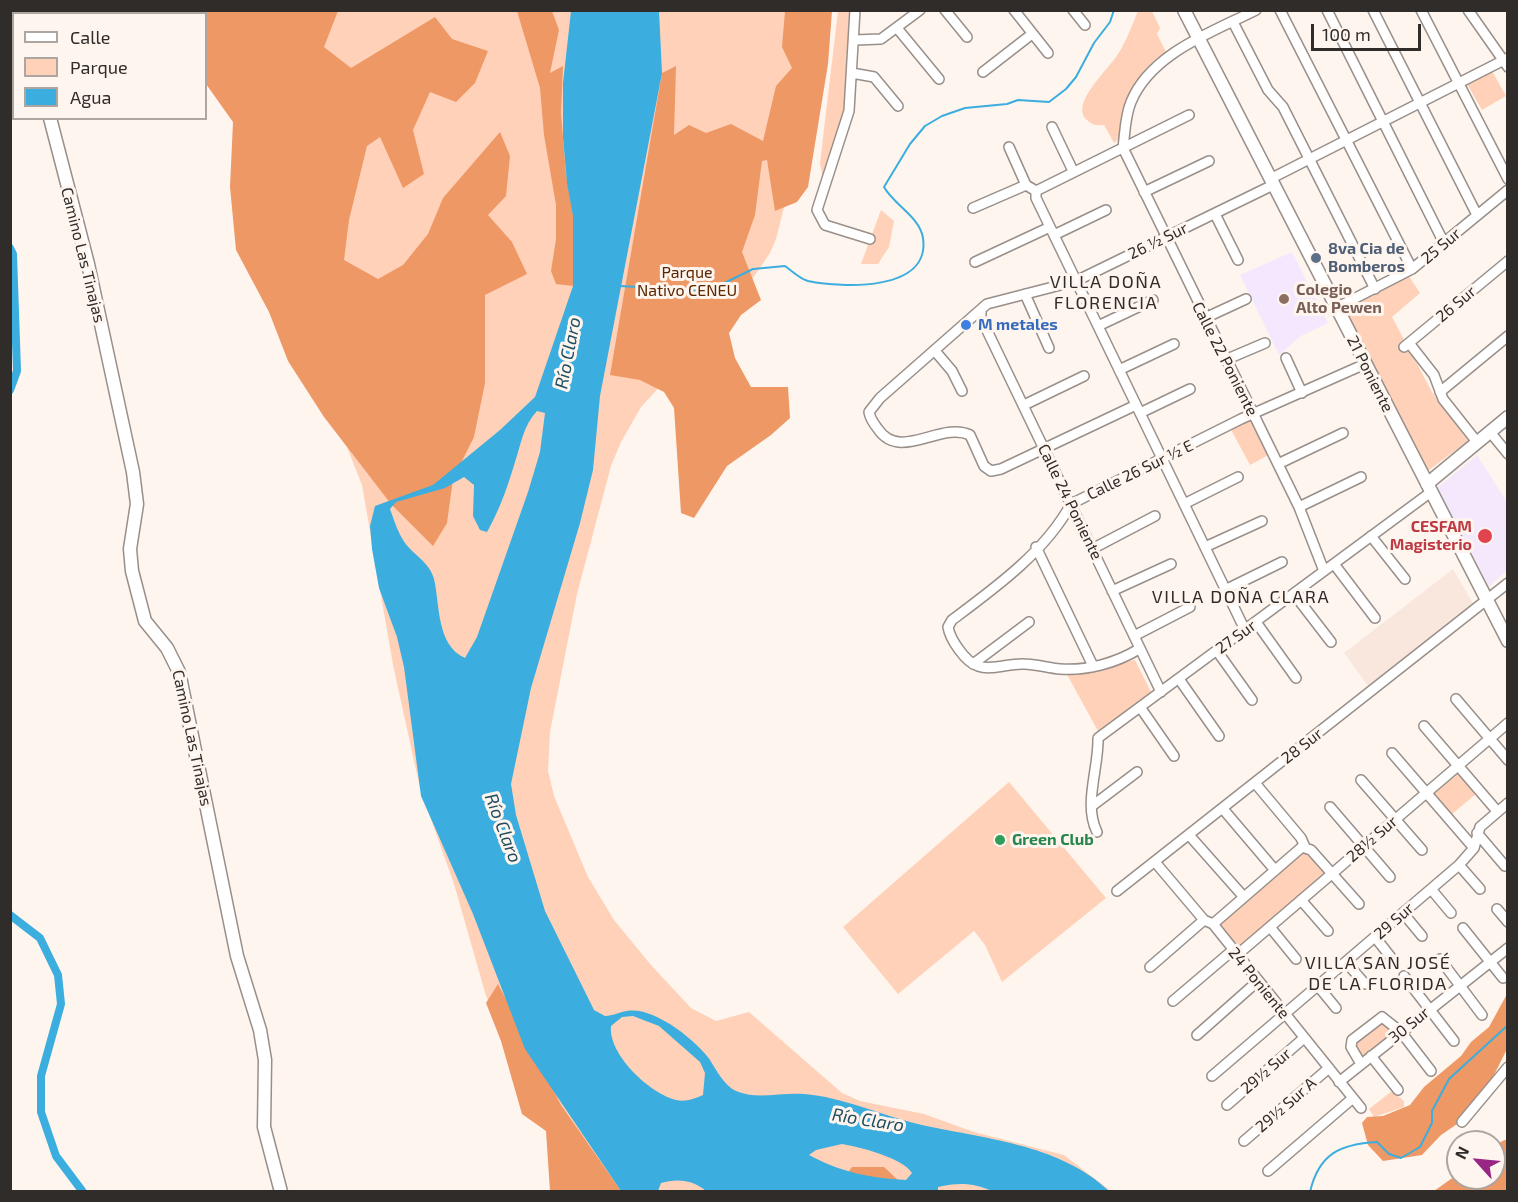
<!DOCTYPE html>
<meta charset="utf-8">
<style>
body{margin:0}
#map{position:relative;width:1518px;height:1202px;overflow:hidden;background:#fff5ef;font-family:"Exo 2",sans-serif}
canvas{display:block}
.frame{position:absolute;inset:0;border:12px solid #2f2c2a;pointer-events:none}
.legend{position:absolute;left:12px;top:12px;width:195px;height:108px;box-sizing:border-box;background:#fff5ef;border:2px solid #aca5a0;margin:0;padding:8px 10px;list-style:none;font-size:18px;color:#2f2c2a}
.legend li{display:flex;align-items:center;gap:12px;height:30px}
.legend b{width:30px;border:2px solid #aca5a0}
.north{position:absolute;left:1446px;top:1130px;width:60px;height:60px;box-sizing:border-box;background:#fff5ef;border:2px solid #aca5a0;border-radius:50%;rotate:297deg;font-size:16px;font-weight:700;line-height:24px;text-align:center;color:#2f2c2a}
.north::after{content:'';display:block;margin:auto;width:21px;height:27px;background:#972685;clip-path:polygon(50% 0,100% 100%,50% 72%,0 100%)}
.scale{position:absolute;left:1311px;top:24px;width:110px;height:27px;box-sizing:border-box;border:3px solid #2f2c2a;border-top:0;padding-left:8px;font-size:18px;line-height:21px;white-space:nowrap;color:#2f2c2a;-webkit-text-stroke:4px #fff5ef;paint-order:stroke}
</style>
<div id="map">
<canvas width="1518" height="1202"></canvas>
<div class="frame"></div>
<ul class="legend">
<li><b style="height:8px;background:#fff"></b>Calle</li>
<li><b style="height:16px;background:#ffd1b8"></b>Parque</li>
<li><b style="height:16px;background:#3badde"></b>Agua</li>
</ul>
<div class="north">N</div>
<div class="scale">100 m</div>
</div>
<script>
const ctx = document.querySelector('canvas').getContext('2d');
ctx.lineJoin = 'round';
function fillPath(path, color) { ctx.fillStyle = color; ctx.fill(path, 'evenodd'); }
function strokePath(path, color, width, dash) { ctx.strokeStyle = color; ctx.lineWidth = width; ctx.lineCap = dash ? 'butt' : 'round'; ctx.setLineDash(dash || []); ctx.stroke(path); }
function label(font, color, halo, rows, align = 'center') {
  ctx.font = font + ' "Exo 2",sans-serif'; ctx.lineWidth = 6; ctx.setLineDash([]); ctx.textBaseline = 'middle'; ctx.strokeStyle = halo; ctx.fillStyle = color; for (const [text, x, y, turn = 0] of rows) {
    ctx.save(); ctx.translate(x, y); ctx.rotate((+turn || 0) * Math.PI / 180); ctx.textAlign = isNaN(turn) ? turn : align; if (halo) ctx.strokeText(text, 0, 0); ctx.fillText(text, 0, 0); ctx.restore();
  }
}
const built = new Path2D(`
 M1453 569 1474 605 1368 686 1344 653Z`);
const education = new Path2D(`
 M1292 252 1328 323 1301 336 1279 355 1240 275Z`);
const medical = new Path2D(`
 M1477 455 1507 502V570L1489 587 1437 488Z`);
const green = new Path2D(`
 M200 11H822L800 145 776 239 770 253 734 306 641 407 621 442 611 466 577 594 550 732 548 771 554 796 588 877 614 920 651 965 691 1008 716 1021 749 1012 842 1093 860 1101 924 1114 974 1132 1064 1155 1111 1191H574L557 1146 486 996 454 884 420 788 393 665 362 485 337 422 206 14Z
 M838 11H853L848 102 823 179 820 163Z
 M1138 11H1152L1160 28 1157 34 1166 52C1134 71 1125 104 1119 139L1114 143 1104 125C1097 126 1092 125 1087 120 1069 104 1109 69 1118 54 1127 40 1132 25 1138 11Z
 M1492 71 1506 96 1482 110 1467 84Z
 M881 210 894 221 889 247 878 264H861Z
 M1408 275 1420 293 1392 317 1432 392 1468 441 1425 473 1342 310Z
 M1252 415 1272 453 1250 465 1229 426Z
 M1135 660 1151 692 1099 733 1064 669 1098 667Z
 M1458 771 1477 793 1451 815 1432 792Z
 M1009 782 1106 898 1002 982 985 945 974 931 898 994 843 927Z
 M1299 851H1308L1324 868V874L1241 947 1234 946 1218 927 1219 919Z
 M1378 1020 1398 1032 1363 1060 1353 1044Z
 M1392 1091 1404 1101V1107L1374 1117 1369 1109Z`);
const forest = new Path2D(`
 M157 11H338L324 47 351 68 435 17 452 39 488 51 475 83 456 102 430 92 413 130 424 174 403 188 380 137 367 146 349 220 344 260 378 279 403 265 428 234 443 198 500 132 510 156 506 196 488 215 512 242 527 274 485 295V383L474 437 453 479 447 523 433 546 391 504 324 417 288 361 269 312 236 250 230 187 233 122 206 84V14L157 13Z
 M517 11H552L559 30 550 73 563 66 561 113 566 174 575 226 573 286 556 284 551 271 556 239V205L544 135 540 88Z
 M785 11H832L828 64 808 187 797 202 775 211 767 160 762 161 755 215 742 252 761 300 741 315 729 333 735 358 751 387H788L790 418 771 435 727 466 694 518 681 513 674 408 664 392 640 380 610 375 662 73 676 66 674 135 689 125 706 133 731 124 763 141 776 86 792 68 782 47Z
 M498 984 561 1105 621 1191H550L546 1131 522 1114 501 1041 486 1003Z
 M1507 994V1049L1494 1075 1460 1122 1441 1135 1422 1155 1383 1161 1368 1145 1362 1123 1367 1117 1383 1116 1410 1105 1424 1087 1461 1056 1471 1042 1489 1027Z
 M1507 1139V1191H1434L1458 1174V1178H1494V1145Z
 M852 1167H884L899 1181 923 1192H834Z`);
const water = new Path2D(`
 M571 11H659L662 73 600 396 593 470 580 523 531 688 511 784 516 815 545 911 594 1010 605 1016C613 1016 619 1012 627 1011 653 1006 696 1040 710 1060 716 1070 725 1086 736 1091 756 1100 782 1092 804 1094 842 1097 881 1115 918 1124 983 1139 1058 1143 1109 1191L994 1192C975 1183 959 1182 938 1187V1192H707C695 1180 677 1178 661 1183L658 1191H621L525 1049 473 914 421 796 404 667 397 637 379 588 372 549 370 526 375 506 433 485 500 430 535 397 573 286V216L567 183 563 137V83ZM537 411 545 413 540 452 528 492 477 637 465 658C436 645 440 604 434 579 430 563 414 555 405 543 398 533 394 520 390 509L396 502 445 488 464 477 474 485 473 516 480 530 487 532C499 511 508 486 515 462 521 444 523 426 537 411ZM633 1016 659 1026 700 1062 705 1073 703 1095C694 1099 686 1102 676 1100 649 1093 608 1054 611 1026L622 1017ZM842 1144C860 1147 903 1158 912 1173L906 1180C870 1178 840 1172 809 1155L816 1150Z`);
const stream = new Path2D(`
 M620 286 708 291 753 269 785 266C792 271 800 279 808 281 842 288 931 292 923 238 920 217 894 205 884 187L910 144 925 126 942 116 965 108 1007 104 1018 100 1049 102 1066 89 1076 77 1094 43 1110 22 1114 10
 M1310 1192C1319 1153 1341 1144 1377 1142L1389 1154 1401 1158 1420 1147 1432 1123V1111L1449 1079 1508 1025`);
const canal = new Path2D(`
 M10 248 13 254 17 371 10 390
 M10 915 40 938 58 975 61 1004 41 1076V1112L56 1156 83 1192`);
const street = new Path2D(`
 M855 10 849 111 817 210 825 225 870 239
 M945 10 967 37
 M1014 10 1048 53
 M1073 10 1085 25
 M1280 10 1412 269
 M1327 10 1444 243
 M1373 10 1477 215
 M1421 10 1508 179
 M1468 10 1508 67
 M1233 22 1268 90 1283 107 1375 289
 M897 28 939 79
 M855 40 881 39 920 10
 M983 72 1032 34
 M852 73 874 77 898 106
 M1052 127 1073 171
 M1009 147 1026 185
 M1123 148 1299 507 1324 571
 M1123 148C1125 133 1125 116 1131 102 1151 53 1213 32 1256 10
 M1270 179 1508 58
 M1036 191V198L1245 630
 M1036 191 1189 115
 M1144 192 1209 161
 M973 208 1026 185 1036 191
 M1215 214 1238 260
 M1054 235 1106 210
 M975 262 1050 227
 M1025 294 1049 348
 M1336 308 1412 269 1508 190
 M981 312V318L1161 692
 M1205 318 1246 299
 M1098 326 1153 300
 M1409 343 1434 375 1443 399 1477 442
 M1404 347 1508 261
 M935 351 952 371 962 391
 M1286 358 1302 393
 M1225 360 1265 343
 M1119 370 1174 344
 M1440 392 1508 336
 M1024 405 1084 376
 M1136 405 1001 469 991 471 984 466 970 435C941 421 900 462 878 429 874 424 870 419 869 412L880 398 987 304 1076 281 1273 185
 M1140 413 1190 389
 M1490 432 1508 454
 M1278 464 1343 433
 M1184 504 1238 477
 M1299 507 1361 477
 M1371 536 1405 579
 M1036 547 1093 666
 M1205 547 1262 521
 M1092 549 1155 516
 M1334 564 1375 618
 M1225 590 1282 562
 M1112 591 1171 564
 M1294 594 1331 642
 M1256 622 1296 678
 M1134 636 1190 607
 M1139 649C1116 663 1087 671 1060 669 1048 668 1036 664 1024 664 1009 663 992 671 978 666 965 662 950 639 948 627L952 620C995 588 1045 552 1071 504L1241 419 1365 364
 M1217 651 1252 700
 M973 664 1029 622
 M1179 679 1219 736
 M1456 699 1508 760
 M1140 707 1174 756
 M1424 726 1497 811
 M1392 753 1474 848
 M1361 780 1422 850
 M1255 783 1301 838 1305 847
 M1092 806 1137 772
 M1330 807 1390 877
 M1223 809 1274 869
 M1097 832C1083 804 1099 768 1098 738L1431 492
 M1477 833 1505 866
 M1189 835 1243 896
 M1155 862 1204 920 1213 924 1361 1108
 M1459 865 1480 889
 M1431 889 1451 913
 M1117 891 1508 583
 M1301 900 1328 931
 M1497 909 1508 922
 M1403 913 1422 936
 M1213 924 1302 847 1311 850 1359 904
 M1270 927 1296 959
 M1463 928 1503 978
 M1375 937 1393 960
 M1237 955 1508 723
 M1440 959 1482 1015
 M1346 962 1365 984
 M1150 967 1204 920
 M1404 976 1454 1041
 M1318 986 1336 1008
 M1173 1001 1233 950
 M1197 1035 1258 981
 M1371 1056 1398 1090
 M1361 1064 1351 1047 1352 1040 1382 1017 1401 1032 1431 1071
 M1212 1076 1459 865 1474 848 1480 827 1508 803
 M1339 1082 1508 948
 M1227 1105 1304 1038
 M1462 1122 1508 1067
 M1244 1141 1329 1068
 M1268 1171 1353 1098`);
const secondary = new Path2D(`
 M25 10 26 14
 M1184 10 1508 641
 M50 118 88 264 133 472 137 504 130 549 132 571 145 621 167 648 179 672 237 956 260 1030 265 1060 264 1127 281 1192
 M1427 484 1508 417`);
const markers = [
 [1316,258,6,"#5c6f8a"],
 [1284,299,6,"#8d6e63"],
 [966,325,6,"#3f7fe0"],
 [1485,536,8,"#e0444e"],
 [1000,840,6,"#2e9e5b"]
];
const streetNames = [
 ["26 ½ Sur",1158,241,-26],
 ["25 Sur",1441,246,-40],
 ["Camino Las Tinajas",83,255,76],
 ["26 Sur",1456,304,-40],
 ["Calle 22 Poniente",1225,359,63],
 ["21 Poniente",1370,374,63],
 ["Calle 26 Sur ½ E",1140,470,-26],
 ["Calle 24 Poniente",1070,502,64],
 ["27 Sur",1236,637,-36],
 ["Camino Las Tinajas",192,738,78],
 ["28 Sur",1302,746,-38],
 ["28½ Sur",1372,839,-41],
 ["29 Sur",1394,921,-41],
 ["24 Poniente",1259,983,51],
 ["30 Sur",1409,1025,-39],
 ["29½ Sur",1266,1071,-41],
 ["29½ Sur A",1286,1105,-41]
];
const serviceNames = [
 ["8va Cia de",1328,249],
 ["Bomberos",1328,267]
];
const parkNames = [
 ["Parque",687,273],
 ["Nativo CENEU",687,291]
];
const educationNames = [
 ["Colegio",1296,290],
 ["Alto Pewen",1296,308]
];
const shopNames = [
 ["M metales",978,325]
];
const healthNames = [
 ["CESFAM",1472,527],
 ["Magisterio",1472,545]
];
const leisureNames = [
 ["Green Club",1012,840]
];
const neighbourhoodNames = [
 ["VILLA DOÑA",1106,282],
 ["FLORENCIA",1106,303],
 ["VILLA DOÑA CLARA",1241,597],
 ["VILLA SAN JOSÉ",1378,963],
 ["DE LA FLORIDA",1378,984]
];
const waterNames = [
 ["Río Claro",568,353,-79],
 ["Río Claro",503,828,69],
 ["Río Claro",868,1120,9]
];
fillPath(built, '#f9e7de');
fillPath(education, '#f3e8fd');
fillPath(medical, '#f4e8fc');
fillPath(green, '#ffd1b8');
fillPath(forest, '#ee9865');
fillPath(water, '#3badde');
strokePath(stream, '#3badde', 2);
strokePath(canal, '#3badde', 8);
strokePath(street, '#988f8a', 12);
strokePath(secondary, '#988f8a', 15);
strokePath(street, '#fff', 9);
strokePath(secondary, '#fff', 12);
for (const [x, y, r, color] of markers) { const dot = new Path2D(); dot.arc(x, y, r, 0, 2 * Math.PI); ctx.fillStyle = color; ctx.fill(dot); strokePath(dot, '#fff5ef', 2); }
label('16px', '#2f2c2a', '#fff5ef', streetNames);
label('bold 16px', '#4e5e75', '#fff5ef', serviceNames, 'left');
label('16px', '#5b2600', '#fff5ef', parkNames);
label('bold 16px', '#785e54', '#fff5ef', educationNames, 'left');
label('bold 16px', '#366cbe', '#fff5ef', shopNames, 'left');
label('bold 16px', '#be3a42', '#fff5ef', healthNames, 'right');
label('bold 16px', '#27864d', '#fff5ef', leisureNames, 'left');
ctx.letterSpacing = '1.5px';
label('18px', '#2f2c2a', '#fff5ef', neighbourhoodNames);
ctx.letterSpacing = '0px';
label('italic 18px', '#204e63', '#fff5ef', waterNames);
</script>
